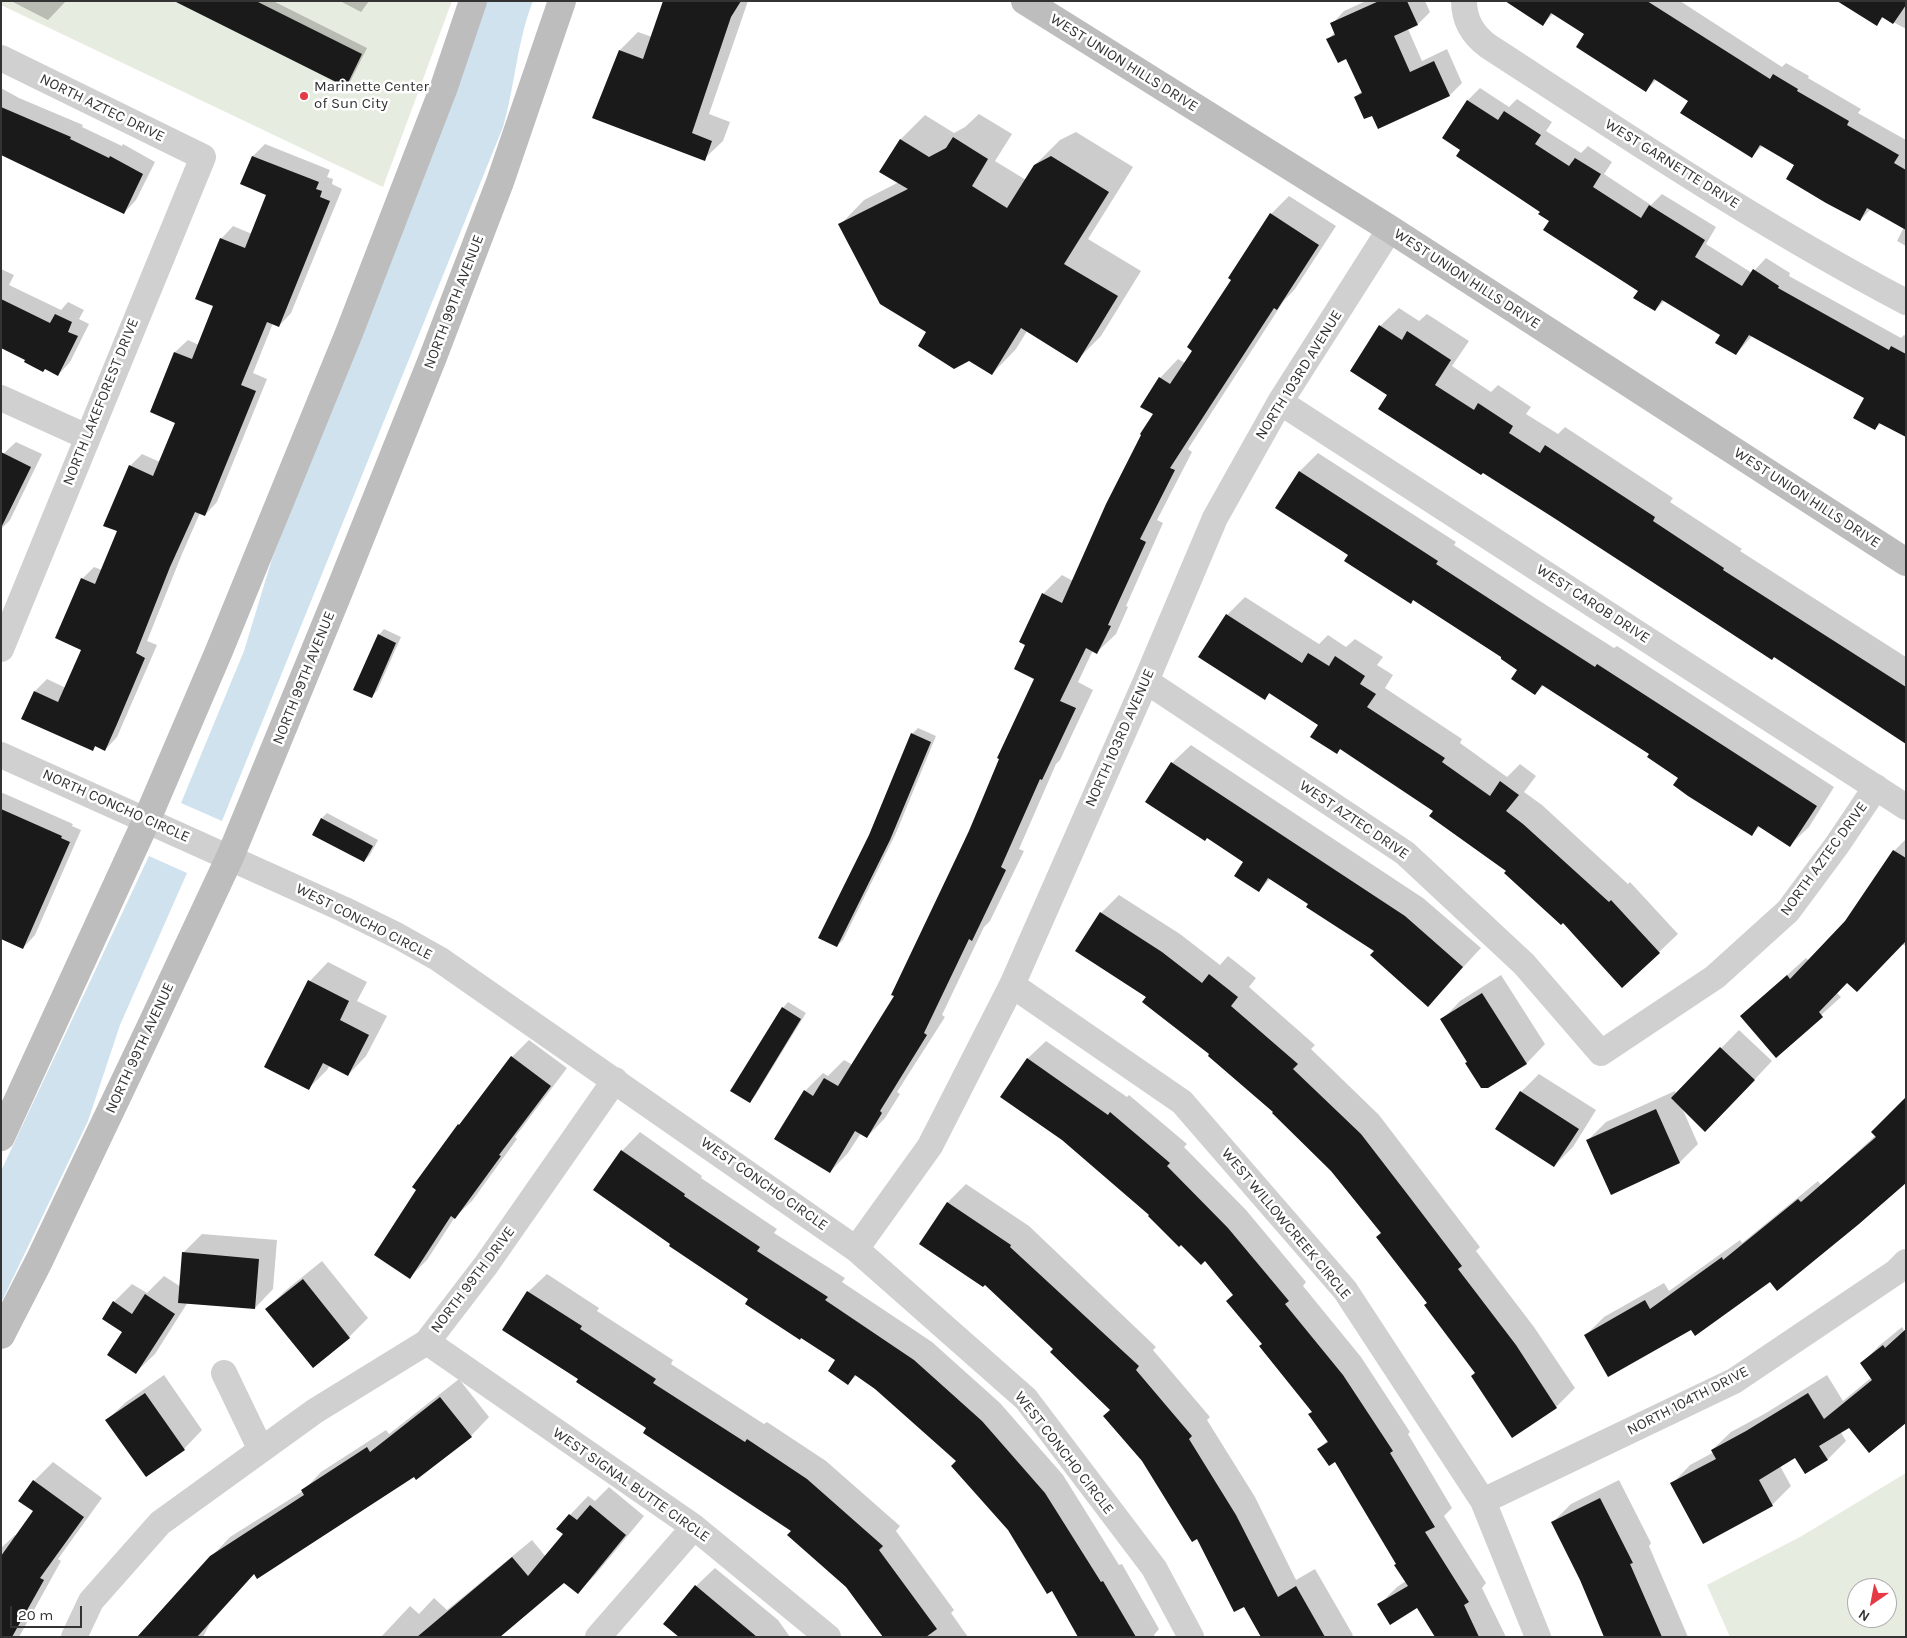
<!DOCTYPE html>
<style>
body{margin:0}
#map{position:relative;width:1907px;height:1638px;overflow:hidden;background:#fff;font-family:Karla,sans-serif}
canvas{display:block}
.frame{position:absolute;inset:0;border:2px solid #333;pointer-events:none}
.north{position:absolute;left:1847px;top:1578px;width:50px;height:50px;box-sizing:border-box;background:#fff;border:1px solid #adadad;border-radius:50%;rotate:213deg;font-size:14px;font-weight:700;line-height:20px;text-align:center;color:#333}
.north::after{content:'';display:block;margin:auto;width:18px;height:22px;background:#e63946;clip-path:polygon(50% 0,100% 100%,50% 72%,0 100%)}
.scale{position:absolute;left:10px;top:1606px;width:72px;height:22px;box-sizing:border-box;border:2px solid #333;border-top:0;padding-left:6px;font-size:15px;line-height:18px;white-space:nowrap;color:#333;-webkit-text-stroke:4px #fff;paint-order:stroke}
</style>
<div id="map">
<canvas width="1907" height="1638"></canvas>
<div class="frame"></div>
<div class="north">N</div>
<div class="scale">20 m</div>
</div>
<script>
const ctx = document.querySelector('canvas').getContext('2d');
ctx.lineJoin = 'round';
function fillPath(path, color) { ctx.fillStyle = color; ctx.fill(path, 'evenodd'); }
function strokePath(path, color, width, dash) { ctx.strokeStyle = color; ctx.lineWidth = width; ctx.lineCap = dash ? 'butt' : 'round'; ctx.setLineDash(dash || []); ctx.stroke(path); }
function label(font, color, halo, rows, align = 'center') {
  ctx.font = font + ' Karla,sans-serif'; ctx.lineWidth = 5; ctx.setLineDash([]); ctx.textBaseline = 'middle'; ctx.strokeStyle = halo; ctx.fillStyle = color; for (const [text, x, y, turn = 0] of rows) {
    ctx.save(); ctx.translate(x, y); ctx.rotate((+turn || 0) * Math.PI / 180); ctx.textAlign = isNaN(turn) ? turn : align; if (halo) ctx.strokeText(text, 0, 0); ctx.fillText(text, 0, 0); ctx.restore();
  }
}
const green = new Path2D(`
 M1 1H452L383 187 1 5Z
 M1906 1473V1637H1730L1707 1585 1800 1537ZM1857 1588H1887V1618H1857Z`);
const water = new Path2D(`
 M487 1H533C517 41 515 86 503 127L222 821 181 803 244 651 272 559Z
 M149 856 187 873 120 1025 88 1121 1 1303V1171Z`);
const shadow = new Path2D(`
 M11 1H66L48 20Z
 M187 1H273L367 48 351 80 346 86Z
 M340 1H369L361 12Z
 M664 1H748L709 114 730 122 723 141 704 159 620 50 638 32 652 37Z
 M1366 1H1425L1430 12 1418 24 1408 29 1422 61 1447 49 1462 83 1450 95 1379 127 1373 114 1355 97 1362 91 1347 58 1328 39 1335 32 1332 24 1344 11Z
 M1514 1H1680L1782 67 1786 63 1809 76 1808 78 1861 109 1858 113 1906 140V246L1897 241 1904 227 1871 209 1860 220 1796 165 1763 145 1752 156 1690 100 1657 79 1646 90 1586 34 1554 13 1543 24Z
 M1840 1H1906V29L1884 17 1876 24Z
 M1 88 19 98 83 125 82 127 122 146 123 144 155 162 136 200 124 213 1 154Z
 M1480 88 1509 107 1517 99 1552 122 1546 131 1581 153 1588 146 1612 162 1604 174 1651 205 1662 194 1716 227 1706 244 1752 273 1766 258 1790 273 1789 276 1901 338 1904 335 1906 336V436L1881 423 1875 429 1865 397 1752 336 1736 354 1721 334 1665 300 1655 310 1639 291 1462 149 1444 138 1468 100Z
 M979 114 1012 134 995 161 1026 180 1035 165 1060 140 1076 132 1133 167 1088 239 1141 271 1101 336 1076 361 1027 331 1016 349 992 374 928 332 840 225 864 200 899 182 881 171 901 139 925 115 954 133 965 127Z
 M265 144 330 170 327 177 333 179 332 184 342 189 291 313 279 326 273 323 253 373 267 379 217 502 205 515 200 513 182 554 147 641 157 645 117 737 105 750 96 746 93 749 35 691 47 679 66 688 83 649 82 579 94 567 102 570 119 531 130 466 142 454 160 462 176 422 151 412 175 352 188 340 199 345 215 306 221 239 233 226 252 234 267 194 242 184 253 156Z
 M1289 196 1336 226 1295 289 1283 302 1188 449 1192 452 1157 520 1163 523 1126 606 1128 607 1116 634 1097 652 1093 650 1078 682 1093 690 1060 760 1056 764 1019 849 1024 851 990 921 984 927 942 1015 945 1017 897 1092 900 1094 885 1118 867 1137 861 1133 848 1153 830 1172 805 1091 823 1073 828 1076 844 1060 853 1065 896 996 1036 678 1027 644 1043 594 1062 575 1073 581 1154 414 1160 378 1178 359 1185 363 1271 214Z
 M1 269 14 275 9 285 61 310 68 302 84 310 79 319 89 324 70 362 58 375 1 347Z
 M1399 308 1419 321 1427 314 1469 341 1452 366 1491 392 1498 385 1531 407 1526 414 1558 434 1565 427 1673 498 1670 502 1742 549 1740 551 1906 657V742L1774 656 1483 471 1388 395 1380 326Z
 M16 442 42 454 10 520 1 529V456Z
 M1318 453 1456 542 1454 545 1543 603 1614 648 1617 646 1834 787 1809 827 1790 845 1760 826 1752 834 1651 754 1544 685 1535 694 1519 669 1503 657 1276 507 1300 471Z
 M1245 597 1319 644 1328 635 1346 647 1355 639 1383 657 1377 665 1393 675 1385 688 1462 739 1460 743 1507 777 1520 764 1536 776 1524 792 1542 805 1628 884 1630 882 1678 934 1659 952 1563 922 1508 871 1435 811 1341 748 1336 753 1320 724 1271 692 1265 698 1227 615Z
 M384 629 401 637 377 691 372 696 379 635Z
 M918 728 936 736 896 833 843 940 837 946 870 835 912 734Z
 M1191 745 1423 898 1481 948 1428 1005 1376 951 1310 903 1271 878 1259 891 1245 861 1172 763Z
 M3 793 73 824 72 826 81 830 35 935 23 948 1 841V794Z
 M327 813 378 840 370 855 364 861 322 818Z
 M1906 839V946L1902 944 1848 981 1837 993 1841 997 1776 1056 1742 1016 1806 958 1809 961 1846 922 1894 851Z
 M1119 895 1180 934 1220 965 1228 956 1256 978 1249 987 1315 1045 1311 1049 1379 1115 1480 1247 1476 1251 1534 1327 1575 1388 1556 1407 1512 1436 1477 1372 1382 1233 1332 1170 1275 1112 1148 997 1101 913Z
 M328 962 367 982 357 1001 387 1016 366 1056 348 1075 330 1065 327 1070 308 1089 265 1067 310 981Z
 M1501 975 1545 1044 1527 1063 1488 1087 1468 1062 1442 1020 1460 1001Z
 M788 1002 806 1013 755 1096 749 1102 783 1008Z
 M1739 1030 1772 1061 1724 1112 1682 1108 1698 1144 1680 1162 1611 1193 1588 1140 1606 1122 1675 1091 1676 1094Z
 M529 1040 567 1068 515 1137 517 1139 472 1201 455 1217 427 1260 410 1277 418 1190 459 1125 469 1114 512 1057Z
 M1046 1041 1127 1097 1129 1095 1187 1144 1184 1147 1246 1210 1306 1282 1303 1286 1361 1357 1410 1432 1408 1434 1452 1508 1444 1516 1486 1583 1482 1588 1506 1637H1437L1417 1606 1379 1605 1397 1587 1406 1581 1397 1563 1335 1460 1319 1449 1328 1440 1314 1411 1264 1344 1234 1294 1027 1059Z
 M1539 1074 1596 1110 1573 1147 1554 1166 1521 1092Z
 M1906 1099 1771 1281 1691 1328 1586 1335 1604 1317 1664 1283 1669 1291 1740 1240 1742 1243 1818 1181 1821 1185 1876 1135Z
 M640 1132 702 1176 701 1178 777 1229 774 1233 845 1278 842 1282 932 1342 1000 1403 1063 1475 1119 1565 1122 1564 1159 1629 1154 1635 1155 1637H1079L1052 1589 958 1461 876 1388 857 1375 848 1383 836 1360 595 1190 622 1151Z
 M966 1184 1029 1226 1156 1347 1153 1350 1210 1417 1207 1420 1255 1497 1296 1580 1315 1569 1353 1635 1351 1637H1262L1244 1606 1111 1410 1055 1349 985 1283 920 1243 948 1202Z
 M202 1234 277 1240 273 1289 255 1308 188 1302 155 1354 136 1372 114 1302 132 1284 147 1293 164 1276 181 1287 183 1253Z
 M322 1261 368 1318 349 1337 313 1366 267 1309 285 1291Z
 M547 1274 599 1308 597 1311 673 1360 671 1364 764 1424 767 1422 826 1461 900 1526 896 1531 954 1610 951 1613 968 1637H885L847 1586 793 1531 580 1379 528 1292Z
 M1902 1327 1904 1330 1849 1426 1840 1431 1846 1441 1828 1459 1805 1473 1795 1457 1780 1466 1791 1486 1772 1505 1672 1484 1690 1465 1714 1452 1712 1450 1731 1432 1766 1413 1827 1375 1843 1401 1872 1377 1861 1364 1880 1345Z
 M164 1375 202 1430 184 1449 107 1420 126 1402Z
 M459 1379 489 1417 471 1436 414 1475 255 1573 210 1623 203 1637H144L211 1557 230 1537 303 1491 321 1472 386 1430 389 1434Z
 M53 1462 102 1498 58 1559 61 1561 19 1637H1V1548L15 1535 17 1536 35 1511 20 1500 34 1481Z
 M1619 1480 1651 1543 1649 1546 1688 1637H1606L1581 1579 1552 1523 1571 1504Z
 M609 1487 644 1516 596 1574 578 1593 564 1582 458 1637H381L410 1606 419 1614 434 1598 447 1610 532 1540 546 1557 565 1534 570 1515 588 1496 595 1501Z
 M715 1568 778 1620 790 1637H681L696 1586Z`);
const building = new Path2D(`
 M174 1H256L362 54 346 87Z
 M663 1H741L731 17 692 133 712 141 705 161 592 118 619 50 643 59Z
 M1379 1H1407L1418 25 1394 36 1410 72 1434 61 1450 96 1378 129 1372 116 1364 119 1354 97 1362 93 1346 59 1338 63 1326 39 1335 35 1330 23Z
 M1505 1H1647L1770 79 1773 74 1798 89 1797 91 1849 121 1847 125 1899 155 1894 163 1906 170V230L1867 208 1860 221 1826 203 1786 179 1794 165 1760 145 1752 158 1680 113 1688 101 1654 79 1646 92 1576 47 1584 34 1551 13 1543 26Z
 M1837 1H1906V5L1893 24 1882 17 1877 26Z
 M1467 100 1498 120 1504 111 1541 135 1535 144 1569 166 1575 158 1601 174 1593 187 1641 218 1649 205 1705 240 1695 257 1742 286 1753 269 1779 286 1778 288 1889 350 1891 346 1906 354V437L1879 423 1875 430 1853 418 1864 398 1749 335 1736 355 1715 343 1720 335 1662 300 1655 311 1633 298 1638 291 1543 230 1549 221 1538 214 1540 212 1456 156 1460 150 1442 138Z
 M1 107 71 137 70 139 109 158 110 156 143 174 124 214 1 155Z
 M953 137 988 159 972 186 1007 208 1034 165 1051 156 1109 192 1064 264 1118 296 1077 363 1021 328 992 375 969 361 954 369 918 346 926 332 880 304 838 224 908 189 879 172 900 139 929 157 946 148Z
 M252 156 319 182 316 189 322 191 320 197 330 201 279 327 267 322 241 385 256 391 205 516 195 512 170 567 136 653 145 658 117 724 105 751 95 746 93 751 21 719 34 691 58 702 81 650 55 638 81 578 95 584 117 531 103 526 129 465 153 476 175 423 150 412 174 352 192 359 213 306 195 299 220 238 245 248 266 195 240 184Z
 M1270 213 1319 245 1277 310 1274 308 1170 468 1175 470 1140 539 1146 542 1108 625 1111 626 1097 654 1086 648 1060 701 1076 708 1042 780 1040 779 1001 867 1006 870 972 941 969 939 924 1033 927 1035 880 1111 882 1113 867 1138 855 1131 830 1173 774 1139 804 1090 813 1096 824 1078 838 1086 894 996 891 995 969 831 999 759 997 758 1034 679 1014 669 1025 645 1019 642 1042 593 1062 603 1106 504 1141 435 1140 434 1153 414 1140 407 1159 377 1170 384 1192 351 1187 347 1231 280 1228 278Z
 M1 299 50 323 55 314 72 322 68 332 78 336 58 376 45 369 43 372 24 362 25 360 1 348Z
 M1379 325 1402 340 1407 331 1451 360 1435 385 1474 410 1478 403 1513 426 1509 433 1540 453 1545 445 1655 517 1653 521 1724 568 1723 570 1906 687V744L1774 657 1772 660 1554 518 1483 473 1481 475 1378 409 1387 395 1350 371Z
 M1 452 31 467 1 528Z
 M1299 471 1438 561 1436 564 1525 622 1595 667 1597 664 1817 806 1790 847 1758 826 1752 836 1688 796 1673 785 1678 778 1647 757 1649 754 1542 685 1535 695 1511 679 1517 670 1501 659V657L1413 600 1411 604 1344 561 1348 555 1275 508Z
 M1226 614 1302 663 1308 653 1329 666 1335 656 1365 676 1360 684 1376 694 1367 707 1445 758 1442 762 1490 796 1500 781 1519 795 1506 811 1523 824 1609 902 1611 900 1660 953 1622 988 1563 923 1561 925 1504 873 1506 871 1429 816 1433 811 1340 749 1337 754 1310 737 1318 725 1269 693 1265 700 1198 657Z
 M378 634 396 643 372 698 353 690Z
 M911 733 931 742 890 840 837 947 818 938 869 835Z
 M1171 762 1405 916 1463 967 1428 1007 1370 955 1374 951 1306 907 1308 904 1268 878 1259 892 1234 876 1243 862 1207 838 1205 841 1145 802Z
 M1 809 62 836 61 838 70 842 23 949 1 939Z
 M321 818 373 846 364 862 312 835Z
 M1893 850 1906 858V941L1857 992 1847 983 1819 1012 1823 1017 1776 1058 1740 1016 1787 975 1790 979 1845 921Z
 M1100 912 1162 952 1202 983 1209 974 1238 997 1231 1006 1298 1064 1293 1069 1361 1134 1408 1195 1462 1266 1458 1269 1516 1345 1557 1408 1512 1438 1471 1376 1475 1373 1424 1305 1427 1303 1376 1237 1381 1233 1331 1171 1272 1113 1273 1112 1208 1056 1209 1054 1142 1002 1146 997 1075 951Z
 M308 980 349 1001 340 1020 369 1035 348 1076 323 1063 309 1090 264 1067Z
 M1482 993 1527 1064 1488 1088H1481L1465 1063 1467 1062 1440 1019Z
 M782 1007 801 1019 750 1103 730 1091Z
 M1720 1047 1755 1080 1705 1132 1671 1098Z
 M511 1056 551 1086 499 1155 501 1156 455 1219 451 1216 410 1279 374 1255 416 1190 412 1187 458 1124 459 1125Z
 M1027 1058 1108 1115 1110 1112 1170 1163 1167 1166 1228 1228 1289 1301 1285 1304 1343 1375 1393 1451 1390 1453 1435 1527 1425 1532 1469 1602 1464 1605 1479 1637H1435L1417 1608 1390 1625 1377 1604 1408 1586 1394 1565 1396 1564 1335 1462 1329 1466 1317 1449 1328 1442 1308 1414 1312 1412 1259 1346 1262 1344 1226 1301 1233 1295 1205 1261 1201 1265 1181 1245 1179 1247 1148 1216 1149 1215 1062 1140 1000 1097Z
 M1520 1091 1579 1129 1554 1167 1495 1129Z
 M1906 1097V1183L1859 1224 1777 1291 1770 1282 1695 1336 1691 1330 1608 1377 1584 1335 1645 1300 1650 1309 1722 1257 1723 1260 1798 1199 1801 1202 1876 1137 1871 1132Z
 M1656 1109 1680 1163 1611 1195 1586 1140Z
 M621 1150 685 1194 684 1196 760 1247 757 1251 828 1297 825 1300 914 1360 982 1421 1045 1493 1101 1582 1103 1581 1136 1637H1078L1052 1591 1047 1594 1008 1530 951 1466 956 1461 875 1389 855 1375 848 1385 828 1371 835 1360 801 1338 800 1340 745 1304 748 1299 669 1246 670 1244 593 1190Z
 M947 1202 1011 1245 1010 1247 1139 1366 1136 1370 1192 1436 1189 1439 1236 1515 1278 1597 1296 1586 1325 1637H1261L1244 1607 1234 1612 1197 1539 1192 1542 1142 1461 1103 1416 1110 1410 1050 1352 1053 1349 985 1285 983 1287 919 1244Z
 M182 1252 259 1259 255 1309 178 1303Z
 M303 1279 350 1338 313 1368 265 1309Z
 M527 1291 582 1326 580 1329 656 1379 653 1383 745 1442 747 1439 807 1479 883 1546 879 1550 937 1629 926 1637H883L846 1587 787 1535 791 1531 643 1433 646 1428 576 1382 578 1379 502 1330Z
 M145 1294 175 1314 136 1374 107 1355 122 1332 102 1319 113 1301 132 1314Z
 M1906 1329V1423L1869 1453 1849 1428 1819 1446 1828 1460 1805 1474 1795 1458 1759 1480 1773 1506 1703 1544 1670 1483 1716 1459 1711 1450 1746 1431 1808 1393 1824 1419 1872 1380 1860 1363 1883 1345 1885 1348Z
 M145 1393 185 1450 146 1477 105 1420Z
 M440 1397 472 1437 416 1480 414 1477 257 1579 254 1574 197 1637H137L210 1556 304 1495 301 1490 367 1447 370 1452Z
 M33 1480 84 1517 40 1578 44 1580 12 1637H1V1556L33 1511 18 1501Z
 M1600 1498 1633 1563 1630 1564 1662 1637H1604L1580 1580 1551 1522Z
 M590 1505 626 1535 578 1594 564 1583 500 1637H417L512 1557 528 1576 563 1534 556 1529 569 1514 577 1520Z
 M695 1585 757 1637H679L663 1624Z`);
const street = new Path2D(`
 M1464 1C1464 20 1473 35 1488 46 1625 135 1761 226 1906 302
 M1 58 203 157 1 649
 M1 398 87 437
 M1280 402 1906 807
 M1146 681 1405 853 1524 964 1601 1053 1715 977 1788 911 1837 845 1876 787
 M1 755 343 909 398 936 439 959 482 989 856 1249 1026 1399 1154 1568 1191 1637
 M1012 985 1182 1102 1345 1290 1483 1501 1538 1637
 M856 1249 930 1146 1012 985 1146 681 1215 518 1280 402 1390 229
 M427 1342 694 1527 828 1637
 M224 1373 261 1450
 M1483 1501 1734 1381 1896 1272 1906 1262
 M74 1637 91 1601 160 1523 315 1411 427 1342 486 1265 615 1080
 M598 1637 694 1527`);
const secondary = new Path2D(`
 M1025 1 1390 229 1906 562
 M1 1137 147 819 219 651 349 333 444 87 473 1
 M1 1335 39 1261 148 1032 230 857 338 594 433 357 500 182 562 1`);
const markers = [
 [304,96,5,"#e63946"]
];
const streetNames = [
 ["WEST UNION HILLS DRIVE",1124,63,32],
 ["NORTH AZTEC DRIVE",102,108,26],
 ["WEST GARNETTE DRIVE",1672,164,32],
 ["WEST UNION HILLS DRIVE",1467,279,33],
 ["NORTH 99TH AVENUE",454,302,-69],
 ["NORTH 103RD AVENUE",1299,375,-58],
 ["NORTH LAKEFOREST DRIVE",101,402,-68],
 ["WEST UNION HILLS DRIVE",1807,498,33],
 ["WEST CAROB DRIVE",1593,604,33],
 ["NORTH 99TH AVENUE",304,678,-68],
 ["NORTH 103RD AVENUE",1120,738,-66],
 ["NORTH CONCHO CIRCLE",116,806,24],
 ["WEST AZTEC DRIVE",1354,820,34],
 ["NORTH AZTEC DRIVE",1824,859,-54],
 ["WEST CONCHO CIRCLE",364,922,27],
 ["NORTH 99TH AVENUE",140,1048,-65],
 ["WEST CONCHO CIRCLE",764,1184,35],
 ["WEST WILLOWCREEK CIRCLE",1286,1224,50],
 ["NORTH 99TH DRIVE",473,1280,-53],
 ["NORTH 104TH DRIVE",1688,1401,-27],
 ["WEST CONCHO CIRCLE",1064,1453,52],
 ["WEST SIGNAL BUTTE CIRCLE",631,1485,35]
];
const poiNames = [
 ["Marinette Center",314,87],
 ["of Sun City",314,104]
];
fillPath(green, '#e6ecdf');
fillPath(water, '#cfe2ee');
fillPath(shadow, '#0003');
fillPath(building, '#1a1a1a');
strokePath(street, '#d0d0d0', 26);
strokePath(secondary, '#bdbdbd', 28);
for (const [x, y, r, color] of markers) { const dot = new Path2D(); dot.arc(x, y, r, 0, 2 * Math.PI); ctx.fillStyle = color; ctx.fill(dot); strokePath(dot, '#fff', 2); }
label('15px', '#333', '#fff', streetNames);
label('15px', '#333', '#fff', poiNames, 'left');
</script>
